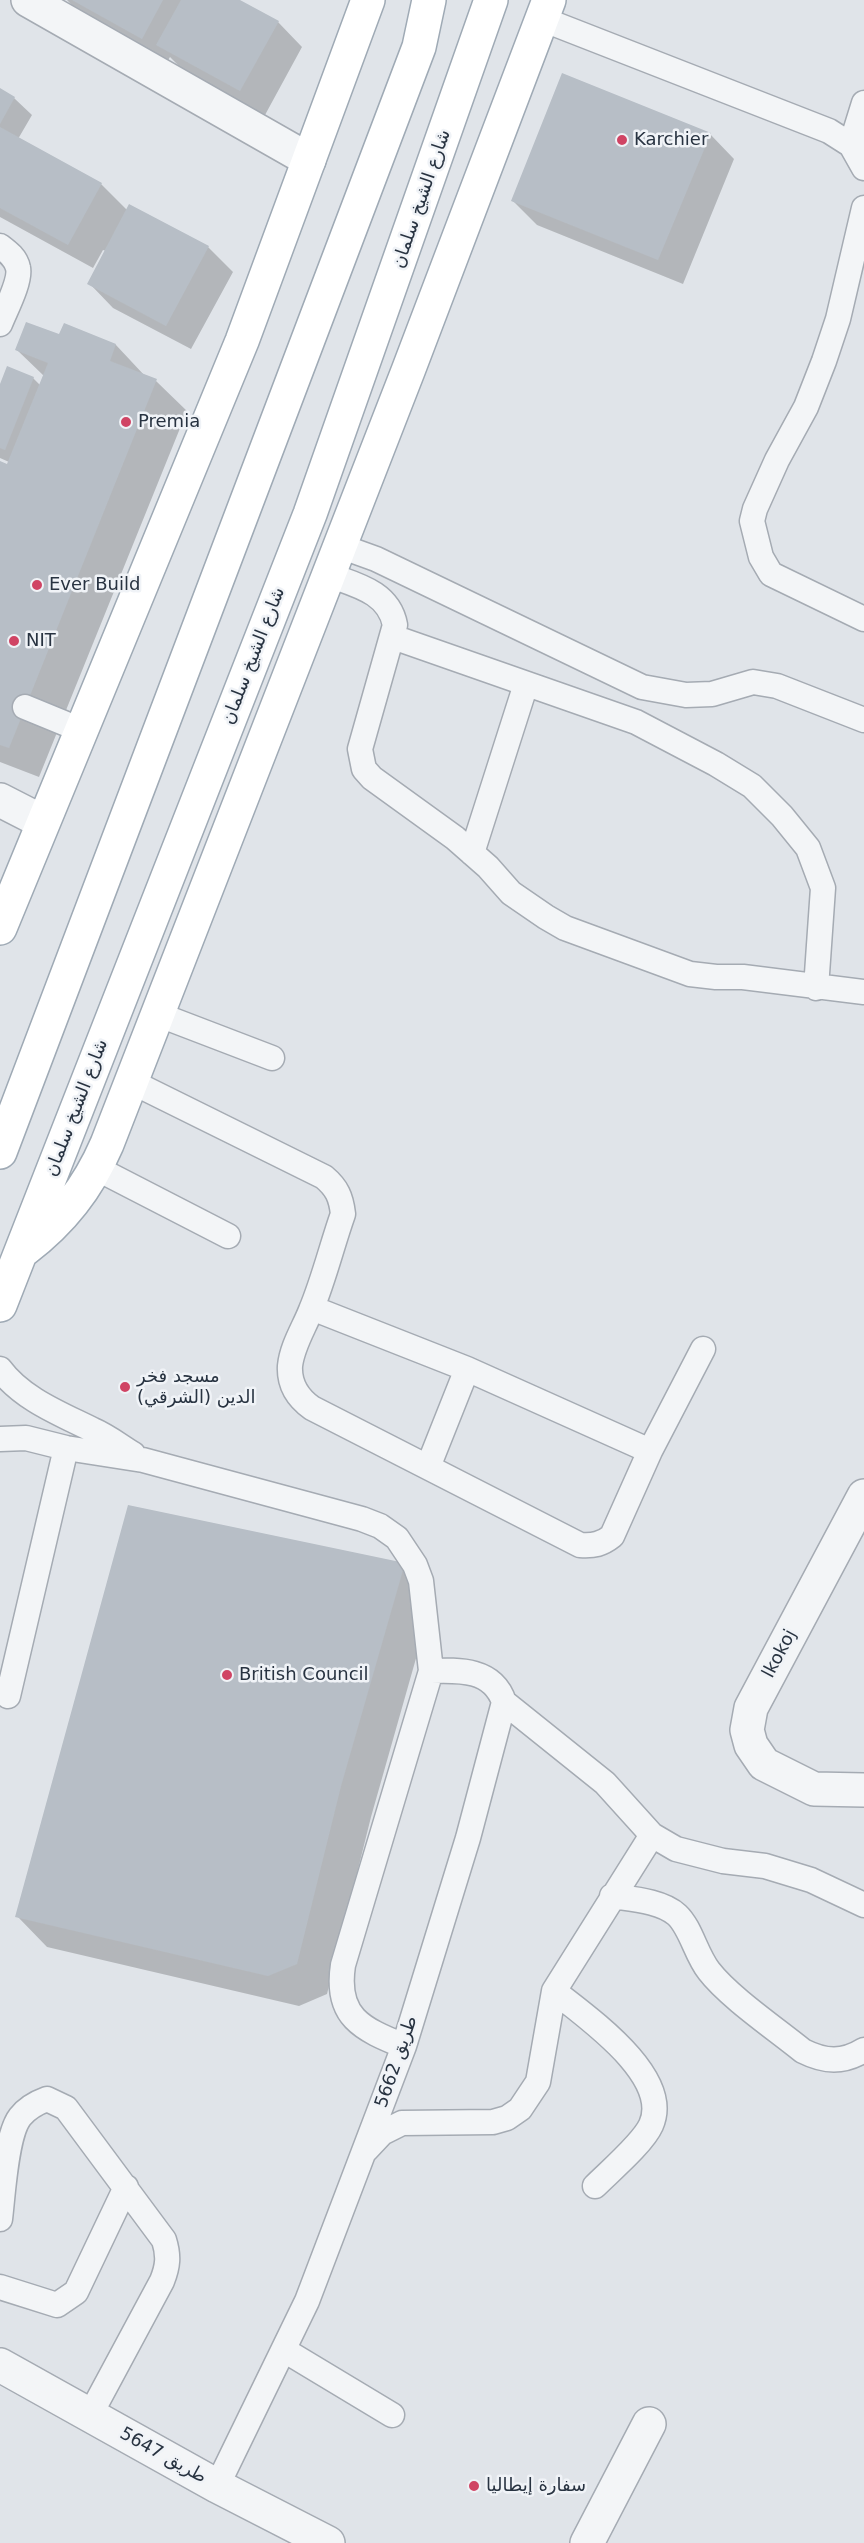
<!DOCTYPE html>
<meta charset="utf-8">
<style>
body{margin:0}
canvas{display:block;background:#e0e4e9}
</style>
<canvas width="864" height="2543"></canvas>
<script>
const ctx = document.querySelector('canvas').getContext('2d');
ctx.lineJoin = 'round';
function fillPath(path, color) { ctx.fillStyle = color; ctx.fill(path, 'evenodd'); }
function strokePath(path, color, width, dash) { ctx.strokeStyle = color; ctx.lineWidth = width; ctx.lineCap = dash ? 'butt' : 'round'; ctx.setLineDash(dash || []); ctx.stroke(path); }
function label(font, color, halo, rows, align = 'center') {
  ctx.font = font + ' "DejaVu Sans",Cairo,sans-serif'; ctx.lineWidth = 5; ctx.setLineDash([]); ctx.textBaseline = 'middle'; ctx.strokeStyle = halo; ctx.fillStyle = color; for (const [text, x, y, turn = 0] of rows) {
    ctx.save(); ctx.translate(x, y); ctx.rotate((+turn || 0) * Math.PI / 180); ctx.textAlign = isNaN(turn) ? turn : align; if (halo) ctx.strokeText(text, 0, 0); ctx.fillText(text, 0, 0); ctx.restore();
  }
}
const shadow = new Path2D(`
 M67 0H237L278 22 302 47 265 115 182 69 170 57 167 62 82 16Z
 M0 90 14 98 32 115 18 139 101 184 127 210 208 247 233 272 191 349 113 308 89 283 106 251 103 250 93 268 0 217Z
 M710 134 734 159 683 284 537 225 512 200Z
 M64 325 116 345 145 376 156 381 187 411 39 777 0 762V462L8 466 9 462 0 458V388L33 378 40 385 44 376 17 350 60 336Z
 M404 1564 434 1595 371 1817 327 1994 299 2006 47 1947 17 1916Z`);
const building = new Path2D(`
 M72 0H163L142 39Z
 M181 0H240L279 21 240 91 156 45Z
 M562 73 711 133 658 260 511 201Z
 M0 88 15 97 0 124Z
 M0 127 102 183 68 245 0 208Z
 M129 204 209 246 166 326 87 284Z
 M26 322 59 334 64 323 116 344 110 361 157 379 9 748 0 745V461L7 464 48 363 15 350Z
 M7 366 34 377 5 450 0 448V384Z
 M128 1505 405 1563 341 1786 297 1964 268 1976 15 1917Z`);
const service = new Path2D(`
 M542 19 829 131 851 145 864 168
 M851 145 864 103
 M864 208 838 319 824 361 806 407 777 460 755 509 752 521 761 557 771 574 864 619
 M0 246C8 252 16 258 18 268 21 281 5 311 0 324
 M340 546 376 559 642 687 686 695 712 694 753 682 777 686 864 720
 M329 575C356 585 389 592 395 625L360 749 364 769 372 778 455 838 488 867 511 893 546 917 565 928 690 974 716 977H743L864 992
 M393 637 636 722 716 764 752 786 782 816 808 848 823 888 816 988
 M25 707 81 730
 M472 853 526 684
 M157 1014 272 1058
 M130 1081 324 1177C337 1188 341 1197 343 1214 332 1245 324 1279 311 1310 304 1328 292 1346 290 1366 289 1384 298 1398 312 1408L580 1545C594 1546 602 1544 612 1536L650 1451 703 1349
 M96 1168 228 1236
 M312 1308 467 1369 650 1451
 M0 1369C22 1399 61 1414 93 1430 107 1436 120 1446 133 1454
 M0 1439 26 1438 66 1448 143 1460 362 1519 380 1526 397 1538 415 1565 421 1581 431 1671 343 1965C335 2017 362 2029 404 2046
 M428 1467 467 1369
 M8 1696 66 1448
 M652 1835 676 1849 723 1861 765 1866 811 1880 864 1905
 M612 1896C632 1899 662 1901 677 1915 691 1928 696 1955 709 1971 729 1997 776 2029 803 2051 825 2062 843 2063 864 2050
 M554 1991C585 2016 673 2076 651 2125 643 2143 610 2171 595 2186
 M366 2150 382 2133 402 2123 493 2122 507 2118 520 2109 538 2082 554 1991 652 1835 605 1783 504 1702
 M0 2219C3 2195 6 2135 20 2117 27 2108 36 2103 47 2099L66 2108 164 2240C169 2256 168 2266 162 2281L90 2415
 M0 2287 57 2305 76 2292 126 2187
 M284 2350 392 2415
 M217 2486 307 2301 404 2046 468 1838 504 1702C493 1669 460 1670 431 1671`);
const minor = new Path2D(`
 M28 0 309 160
 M0 800 43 822
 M864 1496 751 1708 747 1730 751 1745 764 1764 814 1789 864 1790
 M0 2365 217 2486 328 2543
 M587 2543 649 2424`);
const primary = new Path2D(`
 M0 928 242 341 368 0
 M0 1152 419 47 429 0
 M24 1250C62 1221 88 1188 107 1144L408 371 549 0
 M0 1305 310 514 491 0`);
const markers = [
 [622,140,6,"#d04464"],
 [126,422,6,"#d04464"],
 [37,585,6,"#d04464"],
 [14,641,6,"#d04464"],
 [125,1387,6,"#d04464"],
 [227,1675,6,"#d04464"],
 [474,2486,6,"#d04464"]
];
const poiNames = [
 ["Karchier",634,140],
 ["Premia",138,422],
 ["Ever Build",49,585],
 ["NIT",26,641],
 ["مسجد فخر",137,1377],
 ["الدين (الشرقي)",137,1398],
 ["British Council",239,1675],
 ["سفارة إيطاليا",486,2486]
];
const streetNames = [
 ["شارع الشيخ سلمان",422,199,-71],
 ["شارع الشيخ سلمان",254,656,-69],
 ["شارع الشيخ سلمان",77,1108,-69],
 ["lkokoj",780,1654,-62],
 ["طريق 5662",397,2062,-71],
 ["طريق 5647",163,2456,29]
];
fillPath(shadow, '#0003');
fillPath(building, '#b7bec6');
strokePath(service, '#a5abb3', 27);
strokePath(minor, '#a5abb3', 36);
strokePath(primary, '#9faab5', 36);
strokePath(service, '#f3f5f7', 24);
strokePath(minor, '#f3f5f7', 33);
strokePath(primary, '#fff', 33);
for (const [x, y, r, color] of markers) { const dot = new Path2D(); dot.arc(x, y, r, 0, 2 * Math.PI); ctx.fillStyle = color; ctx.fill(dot); strokePath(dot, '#f0f3f7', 2); }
label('18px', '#283341', '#f0f3f7', poiNames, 'left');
label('18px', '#283341', '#f0f3f7', streetNames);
</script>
